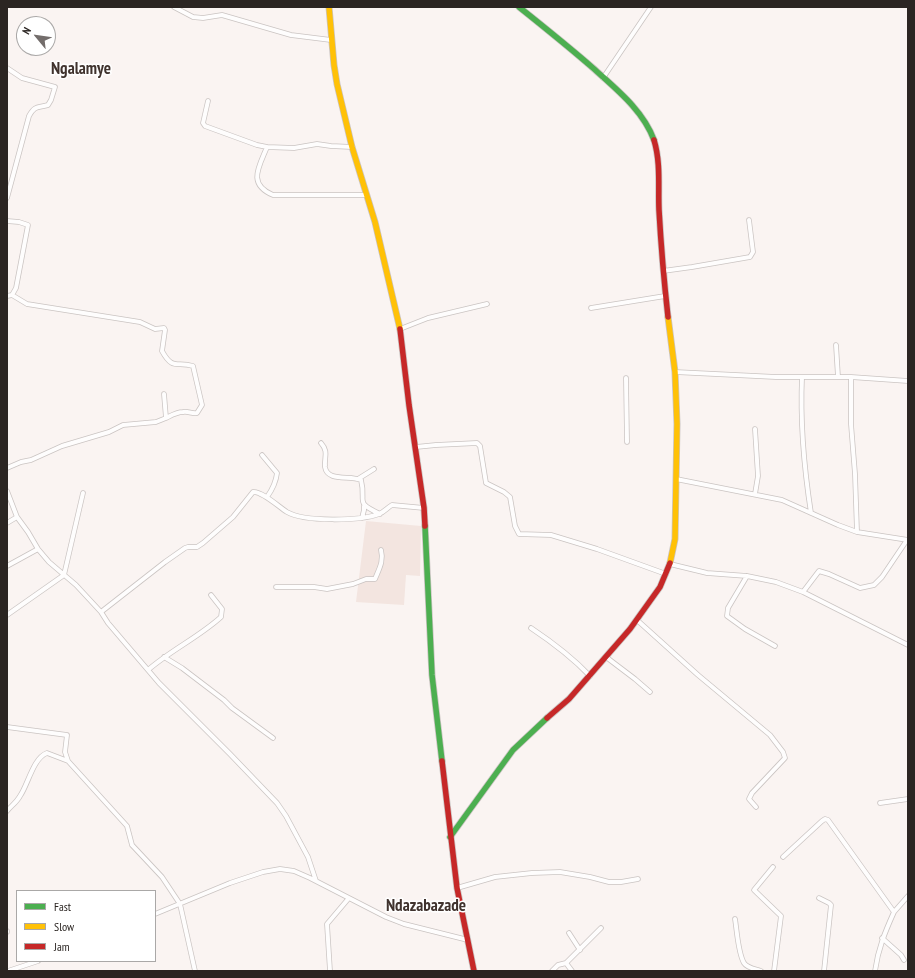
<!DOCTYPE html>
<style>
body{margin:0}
#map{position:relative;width:915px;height:978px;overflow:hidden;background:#faf4f2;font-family:"PT Sans Narrow",sans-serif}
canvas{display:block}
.frame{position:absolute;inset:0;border:8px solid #2b2522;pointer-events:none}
.legend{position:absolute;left:16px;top:890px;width:140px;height:72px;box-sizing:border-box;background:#fff;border:1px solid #aaa8a7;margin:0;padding:5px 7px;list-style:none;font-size:12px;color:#2b2522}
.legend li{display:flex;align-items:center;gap:8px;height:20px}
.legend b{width:20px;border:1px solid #aaa8a7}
.north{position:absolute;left:16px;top:16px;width:40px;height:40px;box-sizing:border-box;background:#fff;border:1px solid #aaa8a7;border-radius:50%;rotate:299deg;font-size:11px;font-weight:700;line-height:16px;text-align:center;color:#2b2522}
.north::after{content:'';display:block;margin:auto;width:14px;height:18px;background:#736d6b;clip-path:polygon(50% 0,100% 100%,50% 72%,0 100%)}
</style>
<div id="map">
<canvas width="915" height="978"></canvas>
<div class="frame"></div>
<ul class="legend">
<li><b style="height:5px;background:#4caf50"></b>Fast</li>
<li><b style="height:5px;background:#ffc107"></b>Slow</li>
<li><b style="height:5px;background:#c62828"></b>Jam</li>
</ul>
<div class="north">N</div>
</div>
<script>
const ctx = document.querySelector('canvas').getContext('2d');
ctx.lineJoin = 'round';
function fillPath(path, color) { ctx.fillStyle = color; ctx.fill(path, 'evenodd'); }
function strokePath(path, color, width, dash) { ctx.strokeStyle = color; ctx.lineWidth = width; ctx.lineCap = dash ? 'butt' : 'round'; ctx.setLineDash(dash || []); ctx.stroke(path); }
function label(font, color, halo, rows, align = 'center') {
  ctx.font = font + ' "PT Sans Narrow",sans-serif'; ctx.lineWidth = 3; ctx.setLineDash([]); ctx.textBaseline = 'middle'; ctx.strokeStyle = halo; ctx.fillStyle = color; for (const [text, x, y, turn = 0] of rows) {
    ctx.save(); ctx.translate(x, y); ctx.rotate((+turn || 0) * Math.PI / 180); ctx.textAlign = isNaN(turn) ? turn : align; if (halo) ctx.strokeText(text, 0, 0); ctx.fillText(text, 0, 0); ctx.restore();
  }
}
const built = new Path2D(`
 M366 521 421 526 420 576 406 575 404 605 356 602Z`);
const street = new Path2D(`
 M174 7 193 17 203 18 222 15 291 35 331 40
 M7 68 22 78 55 87 51 100 48 105C38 108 35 105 29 116L7 198
 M603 78 651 7
 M208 101 203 123 205 126 257 145 267 147
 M352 147 331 146 317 144 294 148 267 147C259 167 247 184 273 195H366
 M7 221 19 222 28 225 16 288 12 295 7 296
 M663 271 692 267 750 257 753 252 749 220
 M12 295 27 304 140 322 155 329 164 328 165 330 162 351C173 371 177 361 193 366L202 405 197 413C192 414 188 411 183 412 177 412 172 415 166 418
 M591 308 665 296
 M400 329 428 318 487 304
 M836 345 838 377
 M675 372 776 377H851L908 381
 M802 377C800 422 804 468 811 513
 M851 377V424L855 474 857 532
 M626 378 627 442
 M755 429 758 476 755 494
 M321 443C329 452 324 457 325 467 327 482 350 475 361 480 367 503 353 501 380 514
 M416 447 436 445 477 443 480 446 486 483 504 492 510 497 515 526 519 534 551 535 597 549 666 574
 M262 455 277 473C276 482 272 490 267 497
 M7 468 21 462 31 460 62 446 109 432 123 425 156 422 166 418 164 394
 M358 479 374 469
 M676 479 782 500 838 525 857 532 908 540
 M7 491 17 517 28 532 38 549 49 562 76 585 101 612 108 623 159 683 230 754 277 803 286 816 308 857 316 881
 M362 518 364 510V506
 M7 523 17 517
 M670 564 707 573 747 576 776 582 803 592 908 645
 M7 566 38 549
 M747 576 728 608 727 616 745 629 775 646
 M276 587H314L327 589 353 584 366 579H375C379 569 384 561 381 550
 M803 592 819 571 829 574 860 588 874 585 882 577 907 540
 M101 612 165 562 185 548 188 547H197L203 543 233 517 253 492C262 491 279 507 287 512 304 522 360 521 379 514 384 512 387 508 392 505L424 508
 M7 615 64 575 83 493
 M637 620 698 675 770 735 783 752 785 758 752 793 749 799 756 807
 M531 628C552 642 573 658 590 676
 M164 657 182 668 224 700 232 708 273 738
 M606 657 635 679 650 692
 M148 670C171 650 199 637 221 617L222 609 211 595
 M7 727 67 735 65 752 68 761
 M880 803 908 799
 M7 811C11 806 17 802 20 796 28 785 33 758 47 753L68 761 127 826 132 845 162 877 180 904 195 971
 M783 857 822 821 825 819 828 820 894 912 908 896
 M773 867 754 890 781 916 774 971
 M457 888 495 877 532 873 560 872 590 877 609 882H621L638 879
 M819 898 829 903 831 905 824 971
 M155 914 230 883 263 872 280 869 294 871 310 878 386 917 404 924 468 940
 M735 919C737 931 738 953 744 963 747 968 755 969 761 971
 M7 931V932
 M569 933 580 950
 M882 938 901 955 904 960
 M566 963 601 928
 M8 971 38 961
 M330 971 327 924 349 898
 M552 971 558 965 566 963 572 971
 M875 971C878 949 885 932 894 912`);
const fast = new Path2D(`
 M519 7C544 27 569 47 593 68 616 89 643 110 654 140
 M425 526 432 675 442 761
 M450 837 513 750 547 718`);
const slow = new Path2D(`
 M329 7 334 65 337 84 352 147 375 222 400 329
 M668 317 675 372 677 424 675 539 670 563`);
const jam = new Path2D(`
 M654 140C661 163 658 187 659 210 661 246 664 281 668 317
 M400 329 409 405 424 508 425 526
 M547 718 569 699 630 629 660 587 670 563
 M442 761 457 888 474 971`);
const quarterNames = [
 ["Ngalamye",81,69],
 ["Ndazabazade",426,906]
];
fillPath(built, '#f3e5e0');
strokePath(street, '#cac4c2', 5.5);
strokePath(fast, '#cac4c2', 7);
strokePath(slow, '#cac4c2', 7);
strokePath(jam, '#cac4c2', 7);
strokePath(street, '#fefdfd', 4);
strokePath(fast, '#4caf50', 5.5);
strokePath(slow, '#ffc107', 5.5);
strokePath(jam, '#c62828', 5.5);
label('bold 17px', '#40332e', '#fff', quarterNames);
</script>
